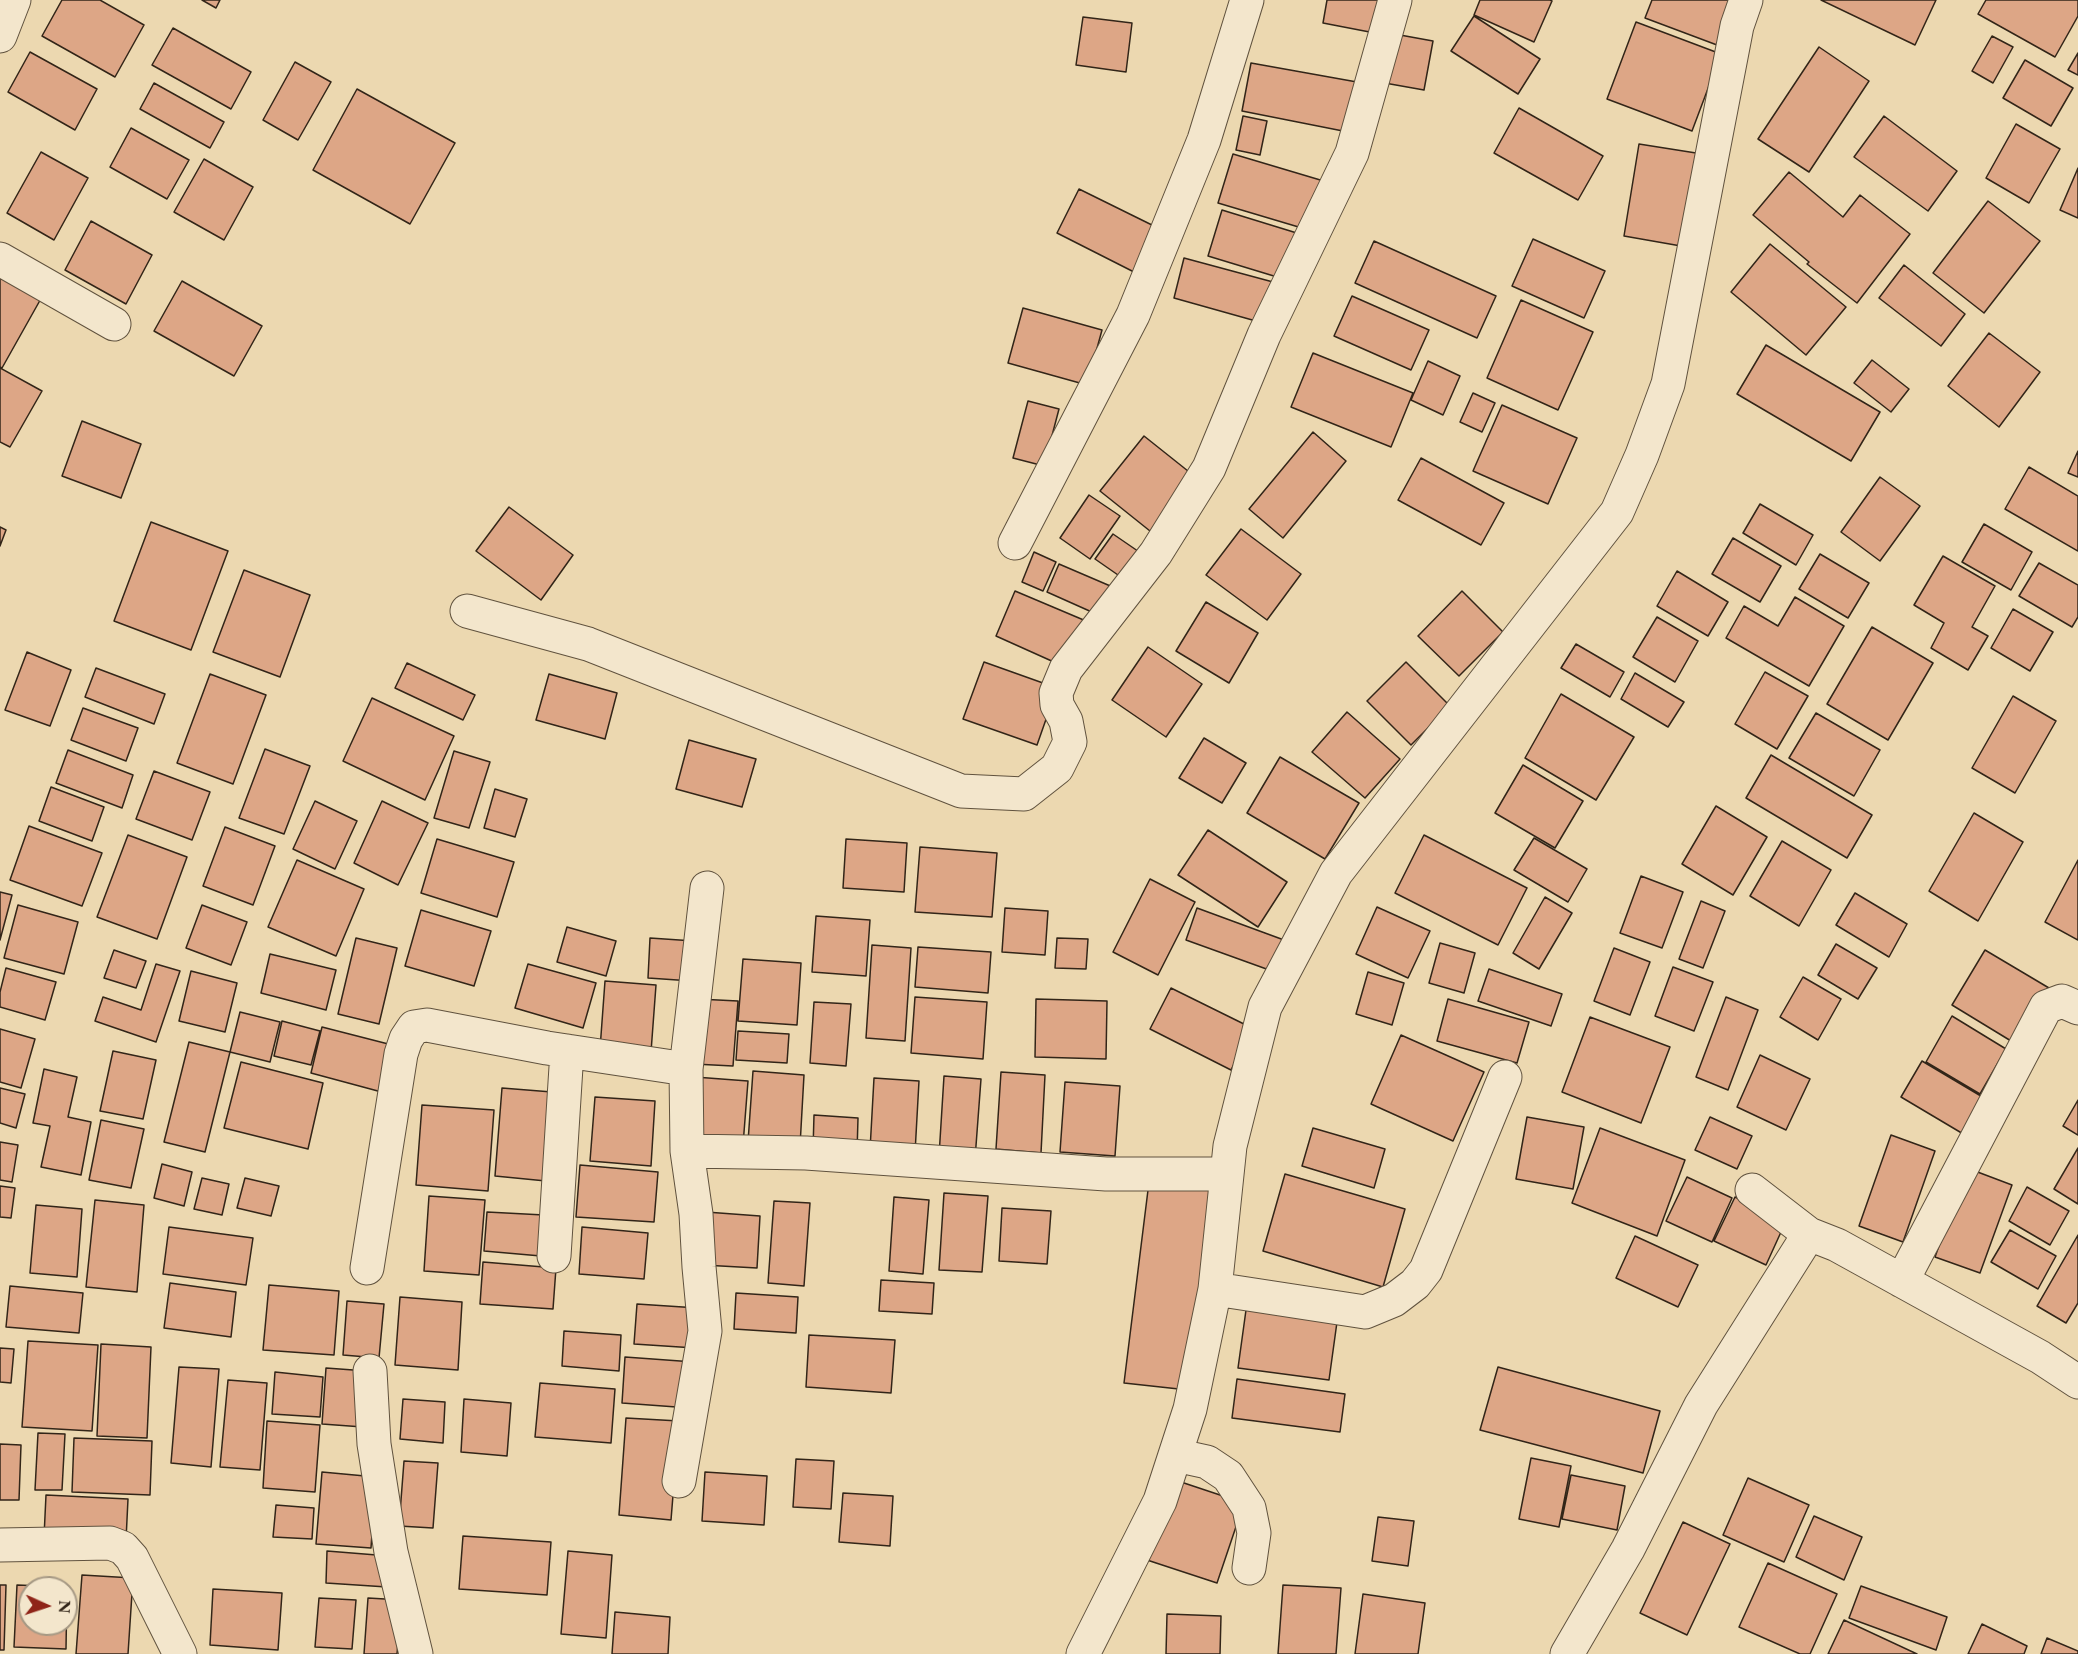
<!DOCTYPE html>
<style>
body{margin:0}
#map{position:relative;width:2078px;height:1654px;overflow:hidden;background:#ecd8b0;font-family:"EB Garamond",serif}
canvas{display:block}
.north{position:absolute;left:18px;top:1576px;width:60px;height:60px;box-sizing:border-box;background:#f3e6cc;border:2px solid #a69984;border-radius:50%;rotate:93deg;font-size:16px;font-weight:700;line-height:24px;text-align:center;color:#322518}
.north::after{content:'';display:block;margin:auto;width:21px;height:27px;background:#8f2418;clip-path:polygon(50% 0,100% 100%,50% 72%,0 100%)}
</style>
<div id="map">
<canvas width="2078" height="1654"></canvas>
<div class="north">N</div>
</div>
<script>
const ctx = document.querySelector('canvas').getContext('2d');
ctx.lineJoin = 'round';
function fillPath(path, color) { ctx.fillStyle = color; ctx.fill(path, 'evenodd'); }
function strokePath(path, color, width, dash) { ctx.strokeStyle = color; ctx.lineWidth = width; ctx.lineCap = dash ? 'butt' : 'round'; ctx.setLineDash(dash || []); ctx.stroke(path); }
const building = new Path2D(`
 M62 0H100L144 25 115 77 42 36Z
 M202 0H220L216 8Z
 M1327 0H1387L1380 34 1323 23Z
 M1480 0H1550L1552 1 1534 42 1474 15Z
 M1652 0H1732L1717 45 1645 18Z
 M1821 0H1936L1915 45Z
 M1986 0H2078V16L2055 57 1978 14Z
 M1474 16 1540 59 1518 94 1451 51Z
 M1083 17 1132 23 1126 72 1076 65Z
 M1636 22 1721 54 1692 131 1607 99Z
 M173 28 251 72 231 109 152 65Z
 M1389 33 1433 41 1424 90 1379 82Z
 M1992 36 2013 47 1993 83 1972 71Z
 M1819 47 1869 81 1809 172 1758 139Z
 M30 52 97 89 75 130 8 92Z
 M2078 53V75L2068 70Z
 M2025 60 2073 88 2051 126 2003 98Z
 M295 62 331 82 298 140 263 120Z
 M1251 63 1357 82 1348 132 1242 111Z
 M154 83 224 122 210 148 140 109Z
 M357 89 455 143 410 224 313 170Z
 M1519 108 1603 156 1578 200 1494 153Z
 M1243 116 1267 121 1260 155 1236 150Z
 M1884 116 1957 171 1928 211 1854 157Z
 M2016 124 2060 149 2029 203 1986 178Z
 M131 128 189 160 167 199 110 167Z
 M1639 144 1696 153 1681 246 1624 236Z
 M41 152 88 178 54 240 7 213Z
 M1233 154 1327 182 1312 231 1218 203Z
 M204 159 253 187 224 240 174 212Z
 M2078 168V218L2060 210Z
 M1789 172 1843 217 1860 195 1910 234 1857 303 1807 264 1809 262 1753 215Z
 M1079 189 1156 227 1134 272 1057 233Z
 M1988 201 2040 241 1984 313 1933 273Z
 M1222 210 1300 234 1287 280 1208 256Z
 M91 221 152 255 126 304 65 270Z
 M1533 239 1605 271 1584 318 1512 286Z
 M1374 241 1496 296 1477 338 1355 283Z
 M1770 244 1846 307 1806 355 1731 292Z
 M1184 258 1273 282 1263 323 1174 298Z
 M1904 265 1965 314 1941 346 1879 298Z
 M0 271 43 295 2 368 0 367Z
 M182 281 262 326 234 376 154 331Z
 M1352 296 1429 330 1411 370 1334 336Z
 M1521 300 1593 332 1558 410 1487 378Z
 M1023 308 1102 330 1087 385 1008 363Z
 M1989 333 2040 372 1999 427 1948 386Z
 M1766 345 1880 412 1851 461 1737 394Z
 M1313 353 1413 393 1391 447 1291 407Z
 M1872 360 1909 389 1891 412 1854 383Z
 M1428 361 1460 376 1443 415 1411 400Z
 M0 368 42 391 10 447 0 442Z
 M1473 393 1495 403 1482 432 1460 422Z
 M1028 401 1059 409 1044 466 1013 458Z
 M1502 405 1577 438 1548 504 1473 471Z
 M82 421 141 444 121 498 62 476Z
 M1313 432 1346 461 1283 538 1249 509Z
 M1144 436 1198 479 1155 535 1100 491Z
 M2078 451V477L2068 473Z
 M1421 458 1504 503 1481 545 1398 500Z
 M2029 467 2078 496V551L2005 509Z
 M1880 477 1920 506 1880 561 1841 532Z
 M1089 495 1120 516 1090 559 1060 538Z
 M1760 504 1813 535 1796 565 1743 533Z
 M509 507 573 555 541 600 476 551Z
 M151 522 228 551 191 650 114 621Z
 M1984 524 2032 552 2011 590 1962 562Z
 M0 527 6 530 0 546Z
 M1241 529 1301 574 1267 620 1206 575Z
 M1113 534 1148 558 1131 584 1095 559Z
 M1733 538 1781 566 1760 602 1712 574Z
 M1034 552 1056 562 1043 591 1022 582Z
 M1820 554 1869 583 1848 618 1799 589Z
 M1943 556 1995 586 1972 627 1988 636 1968 670 1931 648 1944 623 1914 605Z
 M2039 563 2078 585V617L2072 627 2019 596Z
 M1059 564 1115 588 1103 617 1047 592Z
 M244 570 310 595 280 677 213 652Z
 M1677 571 1728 602 1708 636 1657 606Z
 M1015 591 1086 621 1065 667 996 636Z
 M1462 591 1503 632 1459 676 1418 636Z
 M1795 597 1844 626 1809 686 1726 638 1744 606 1778 626Z
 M1206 602 1258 633 1229 683 1176 651Z
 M2013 609 2053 632 2030 671 1991 648Z
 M1657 617 1698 641 1675 682 1633 657Z
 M1872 627 1933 663 1888 740 1827 704Z
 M1576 644 1624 672 1610 697 1561 668Z
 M1148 647 1202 684 1166 737 1112 700Z
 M27 652 71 670 50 726 5 710Z
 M984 662 1057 688 1037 745 963 719Z
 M1406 662 1450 706 1411 745 1367 701Z
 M407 663 475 695 463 720 395 688Z
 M96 668 165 694 154 724 85 697Z
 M1765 672 1808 696 1777 749 1735 724Z
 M1635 673 1684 702 1668 727 1621 699Z
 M210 674 266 695 233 784 177 763Z
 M549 674 617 693 605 739 536 720Z
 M1561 694 1634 737 1596 800 1525 758Z
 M2013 696 2056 721 2015 793 1972 768Z
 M372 698 454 736 425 800 343 761Z
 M83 708 138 728 126 761 71 740Z
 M1347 712 1400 759 1365 798 1312 752Z
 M1816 713 1880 750 1854 796 1789 758Z
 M1204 738 1246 763 1222 803 1179 778Z
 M689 740 756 759 742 807 676 789Z
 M265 749 310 766 284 834 239 818Z
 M68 750 133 775 122 808 56 783Z
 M454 751 490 762 469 828 434 818Z
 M1771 755 1872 815 1847 858 1746 798Z
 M1280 757 1359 803 1325 859 1247 813Z
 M1523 765 1583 801 1555 848 1495 813Z
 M154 771 210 792 192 840 136 819Z
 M51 787 104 807 92 841 39 821Z
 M495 789 527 799 515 837 484 828Z
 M315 801 357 821 335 869 293 849Z
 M382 801 428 823 398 885 354 863Z
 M1716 806 1767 837 1733 895 1682 864Z
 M1974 813 2023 842 1978 921 1929 891Z
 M29 826 102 853 82 906 10 880Z
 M225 827 275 846 253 905 203 886Z
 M1208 830 1287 882 1258 927 1178 875Z
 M128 835 187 857 157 939 97 917Z
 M1424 835 1527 888 1498 945 1395 893Z
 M1534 838 1587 869 1568 902 1514 870Z
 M437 839 514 862 497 917 421 893Z
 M846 839 907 843 904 892 843 888Z
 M1782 841 1831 870 1799 926 1750 896Z
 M920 847 997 853 992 917 915 912Z
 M297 860 364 889 336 956 268 927Z
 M2078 860V940L2045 922Z
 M1641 876 1683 892 1662 948 1620 933Z
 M1150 879 1195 902 1158 975 1113 952Z
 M0 892 12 895 0 940Z
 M1855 893 1907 924 1889 957 1836 925Z
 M1545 897 1572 913 1539 969 1513 953Z
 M1701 901 1725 911 1703 968 1679 959Z
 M18 905 78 922 64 974 4 958Z
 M202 905 247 922 231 965 186 948Z
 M1377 907 1430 931 1408 978 1356 954Z
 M1005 908 1048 911 1045 955 1002 952Z
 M1197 908 1284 940 1272 971 1186 940Z
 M421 910 491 931 474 986 405 966Z
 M816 916 870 920 866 976 812 972Z
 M567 927 616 941 606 976 557 962Z
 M356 938 397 948 379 1024 338 1014Z
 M650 938 694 941 692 981 648 978Z
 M1057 938 1088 939 1086 969 1055 968Z
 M1440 943 1475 953 1464 993 1429 983Z
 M1836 944 1877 968 1858 999 1818 975Z
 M872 945 911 948 905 1041 866 1038Z
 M918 947 991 952 988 993 915 987Z
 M1614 948 1650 962 1630 1015 1594 1001Z
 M114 950 146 961 136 988 104 978Z
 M1985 950 2049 988 2016 1044 1952 1005Z
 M270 954 336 970 326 1010 261 993Z
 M743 959 801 963 797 1025 738 1021Z
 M156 964 180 971 156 1042 95 1021 103 997 141 1010Z
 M528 964 596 983 583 1028 515 1008Z
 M1673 967 1713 982 1694 1031 1655 1016Z
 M6 968 56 982 45 1020 0 1007V992Z
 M1489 969 1562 994 1551 1026 1478 1001Z
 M191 971 237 983 225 1032 179 1021Z
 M1368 972 1404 983 1392 1025 1356 1014Z
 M1803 977 1841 999 1818 1040 1780 1017Z
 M605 981 656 985 651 1052 600 1049Z
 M1171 988 1252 1028 1231 1070 1150 1029Z
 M915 997 987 1002 983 1059 911 1053Z
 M1726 997 1758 1010 1728 1090 1696 1077Z
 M698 999 738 1001 733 1066 694 1064Z
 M1036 999 1107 1001 1106 1059 1035 1057Z
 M1448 999 1529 1022 1517 1063 1437 1041Z
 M814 1002 851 1004 846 1066 810 1063Z
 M240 1012 280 1022 270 1062 230 1052Z
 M1952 1016 2006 1049 1980 1094 1926 1062Z
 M1590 1017 1670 1047 1641 1123 1562 1092Z
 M282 1021 320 1031 311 1065 274 1056Z
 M322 1027 400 1047 389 1094 311 1073Z
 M0 1029 35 1039 21 1088 0 1082Z
 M738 1031 789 1034 787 1063 736 1060Z
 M1401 1035 1484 1072 1453 1141 1371 1104Z
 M189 1042 230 1052 205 1152 164 1142Z
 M113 1051 156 1060 143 1119 100 1111Z
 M1760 1055 1810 1079 1786 1130 1737 1107Z
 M1922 1061 1991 1102 1970 1138 1901 1097Z
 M241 1062 323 1083 308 1149 224 1128Z
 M44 1069 77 1077 68 1117 91 1122 81 1175 41 1167 50 1126 33 1123Z
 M753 1071 804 1075 800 1146 748 1142Z
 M1001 1072 1045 1075 1041 1153 996 1149Z
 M944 1076 981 1079 975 1159 939 1156Z
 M695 1077 748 1081 743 1145 691 1142Z
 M874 1078 919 1081 915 1153 870 1150Z
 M1065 1082 1120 1086 1115 1156 1060 1152Z
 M0 1088 25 1094 16 1128 0 1123Z
 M502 1088 552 1092 546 1181 495 1176Z
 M595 1097 655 1101 651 1166 590 1161Z
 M2078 1100V1135L2063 1126Z
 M422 1105 494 1110 488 1191 416 1185Z
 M814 1115 858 1118 857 1153 813 1150Z
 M1527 1117 1584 1127 1573 1189 1516 1179Z
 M1710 1117 1752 1136 1737 1169 1695 1150Z
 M101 1120 144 1129 131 1188 89 1180Z
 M1313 1128 1385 1149 1374 1188 1302 1166Z
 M1600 1128 1685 1160 1657 1236 1572 1203Z
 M1891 1135 1935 1151 1903 1242 1859 1226Z
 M0 1142 18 1145 12 1182 0 1180Z
 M2078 1148V1204L2054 1189Z
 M162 1164 192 1172 184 1206 154 1198Z
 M580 1165 658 1172 654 1222 576 1217Z
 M1967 1168 2012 1185 1980 1273 1935 1257Z
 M1285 1174 1405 1209 1383 1287 1263 1251Z
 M1687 1177 1732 1198 1712 1242 1666 1221Z
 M202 1178 229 1184 222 1215 194 1209Z
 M245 1178 279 1186 271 1216 237 1208Z
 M1149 1182 1212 1189 1188 1390 1124 1383Z
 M0 1186 15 1188 11 1218 0 1217Z
 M2027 1187 2069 1211 2050 1245 2009 1221Z
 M944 1193 988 1196 982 1272 939 1270Z
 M429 1196 485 1200 479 1275 424 1271Z
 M894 1197 929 1200 923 1274 889 1271Z
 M1735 1197 1786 1221 1766 1265 1714 1241Z
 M95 1200 144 1205 137 1292 86 1287Z
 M774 1201 810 1203 804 1286 768 1283Z
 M36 1205 82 1209 77 1277 30 1273Z
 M1002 1208 1051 1211 1047 1264 999 1261Z
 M487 1212 544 1215 541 1256 484 1251Z
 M706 1212 760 1216 757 1268 703 1265Z
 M169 1227 253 1238 246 1285 163 1274Z
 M582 1227 648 1233 644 1279 579 1274Z
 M2010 1230 2056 1256 2038 1289 1991 1262Z
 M2078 1235V1303L2066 1323 2037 1306Z
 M1635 1236 1698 1265 1678 1307 1616 1278Z
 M483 1262 556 1268 553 1309 480 1304Z
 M881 1280 934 1283 932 1314 879 1311Z
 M170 1283 236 1292 231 1337 164 1328Z
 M269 1285 339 1291 334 1355 263 1350Z
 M10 1286 83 1293 79 1333 6 1327Z
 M736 1293 798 1297 796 1333 734 1329Z
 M400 1297 462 1302 458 1370 395 1365Z
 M347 1301 384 1304 379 1358 343 1355Z
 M637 1304 698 1308 695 1348 634 1344Z
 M1246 1310 1337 1322 1329 1380 1238 1368Z
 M564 1331 621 1335 619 1371 562 1366Z
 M809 1335 895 1340 891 1393 806 1387Z
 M28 1341 98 1345 92 1431 22 1427Z
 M101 1344 151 1347 147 1438 97 1436Z
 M0 1348 14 1349 11 1383 0 1382Z
 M625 1357 694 1362 690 1408 622 1403Z
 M179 1367 219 1369 211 1467 171 1463Z
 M1498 1367 1660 1411 1643 1473 1480 1430Z
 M326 1368 367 1371 363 1427 322 1424Z
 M275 1372 323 1377 320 1417 272 1414Z
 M1237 1379 1345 1394 1340 1432 1232 1418Z
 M228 1380 267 1383 260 1470 220 1467Z
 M540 1383 615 1389 611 1443 535 1437Z
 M403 1399 445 1402 443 1443 400 1439Z
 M464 1399 511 1403 507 1456 461 1452Z
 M626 1418 679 1421 671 1520 619 1515Z
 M267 1421 320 1425 315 1492 263 1488Z
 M38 1433 65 1434 62 1490H35Z
 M74 1438 152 1441 150 1495 72 1492Z
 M0 1444 21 1445 19 1500H0Z
 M1531 1458 1571 1466 1559 1527 1519 1519Z
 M796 1459 834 1461 831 1509 793 1507Z
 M404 1461 438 1463 433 1528 399 1526Z
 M322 1472 376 1477 371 1548 316 1544Z
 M705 1472 767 1476 764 1525 702 1521Z
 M1571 1475 1625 1486 1617 1530 1562 1519Z
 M1748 1478 1809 1505 1784 1562 1723 1535Z
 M1175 1480 1244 1503 1217 1583 1147 1560Z
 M843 1493 893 1496 890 1546 839 1542Z
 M46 1495 128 1499 126 1540 44 1537Z
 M276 1505 314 1508 312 1539 273 1537Z
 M1814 1516 1862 1537 1844 1580 1796 1557Z
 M1378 1517 1414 1521 1408 1566 1372 1561Z
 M1683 1522 1730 1544 1687 1635 1640 1613Z
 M463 1536 551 1542 547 1595 459 1589Z
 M327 1551 389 1556 387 1587 326 1583Z
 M568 1551 612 1555 606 1638 561 1634Z
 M1768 1563 1837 1594 1810 1654H1800L1739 1627Z
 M82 1575 133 1578 128 1654H76Z
 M0 1585H6L4 1650H0Z
 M17 1585 67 1587 66 1649 14 1647ZM30 1588H66V1624H30Z
 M1283 1585 1341 1588 1336 1654H1278Z
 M1861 1586 1947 1617 1936 1650 1849 1618Z
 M213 1589 282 1593 278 1650 210 1645Z
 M1363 1594 1425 1603 1418 1654H1355Z
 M319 1598 356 1600 352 1649 315 1647Z
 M368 1598 402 1600 397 1654H364Z
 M615 1612 670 1617 668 1654H612Z
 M1167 1614 1221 1616 1220 1654H1166Z
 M1844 1620 1917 1654H1828Z
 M1982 1624 2027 1646 2024 1654H1968Z
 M2047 1638 2078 1651V1654H2041Z`);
const minor = new Path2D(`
 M0 36 14 0
 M0 259 114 324
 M1015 543 1133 315 1204 140 1247 0
 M467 611 588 644 961 791 1024 794 1057 768 1070 742 1066 721 1057 705 1056 693 1066 669 1156 553 1209 468 1264 335 1352 153 1395 0
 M687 1151 806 1153 1106 1174H1227
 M1752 1190 1809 1234 1837 1245 2040 1357 2078 1382
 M554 1256 567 1051
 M367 1268 401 1054 406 1039 414 1027 427 1025 547 1048 686 1069
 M1902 1281 2046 1007 2062 1001 2078 1008
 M1215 1289 1365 1312 1394 1300 1415 1284 1426 1270 1505 1077
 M370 1371 374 1444 391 1552 416 1654
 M1175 1455 1207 1462 1228 1476 1249 1508 1254 1533 1249 1568
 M679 1481 705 1331 699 1267 696 1214 687 1151 686 1069 707 888
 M0 1545 110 1543 123 1548 132 1558 180 1654
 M1083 1654 1160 1501 1190 1409 1215 1289 1230 1146 1265 1007 1336 873 1617 512 1642 455 1668 384 1737 26 1746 0
 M1567 1654 1628 1549 1701 1405 1809 1234`);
fillPath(building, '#dda686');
strokePath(building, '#322518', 1.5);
strokePath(minor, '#60523e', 35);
strokePath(minor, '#f3e6cc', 33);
</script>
